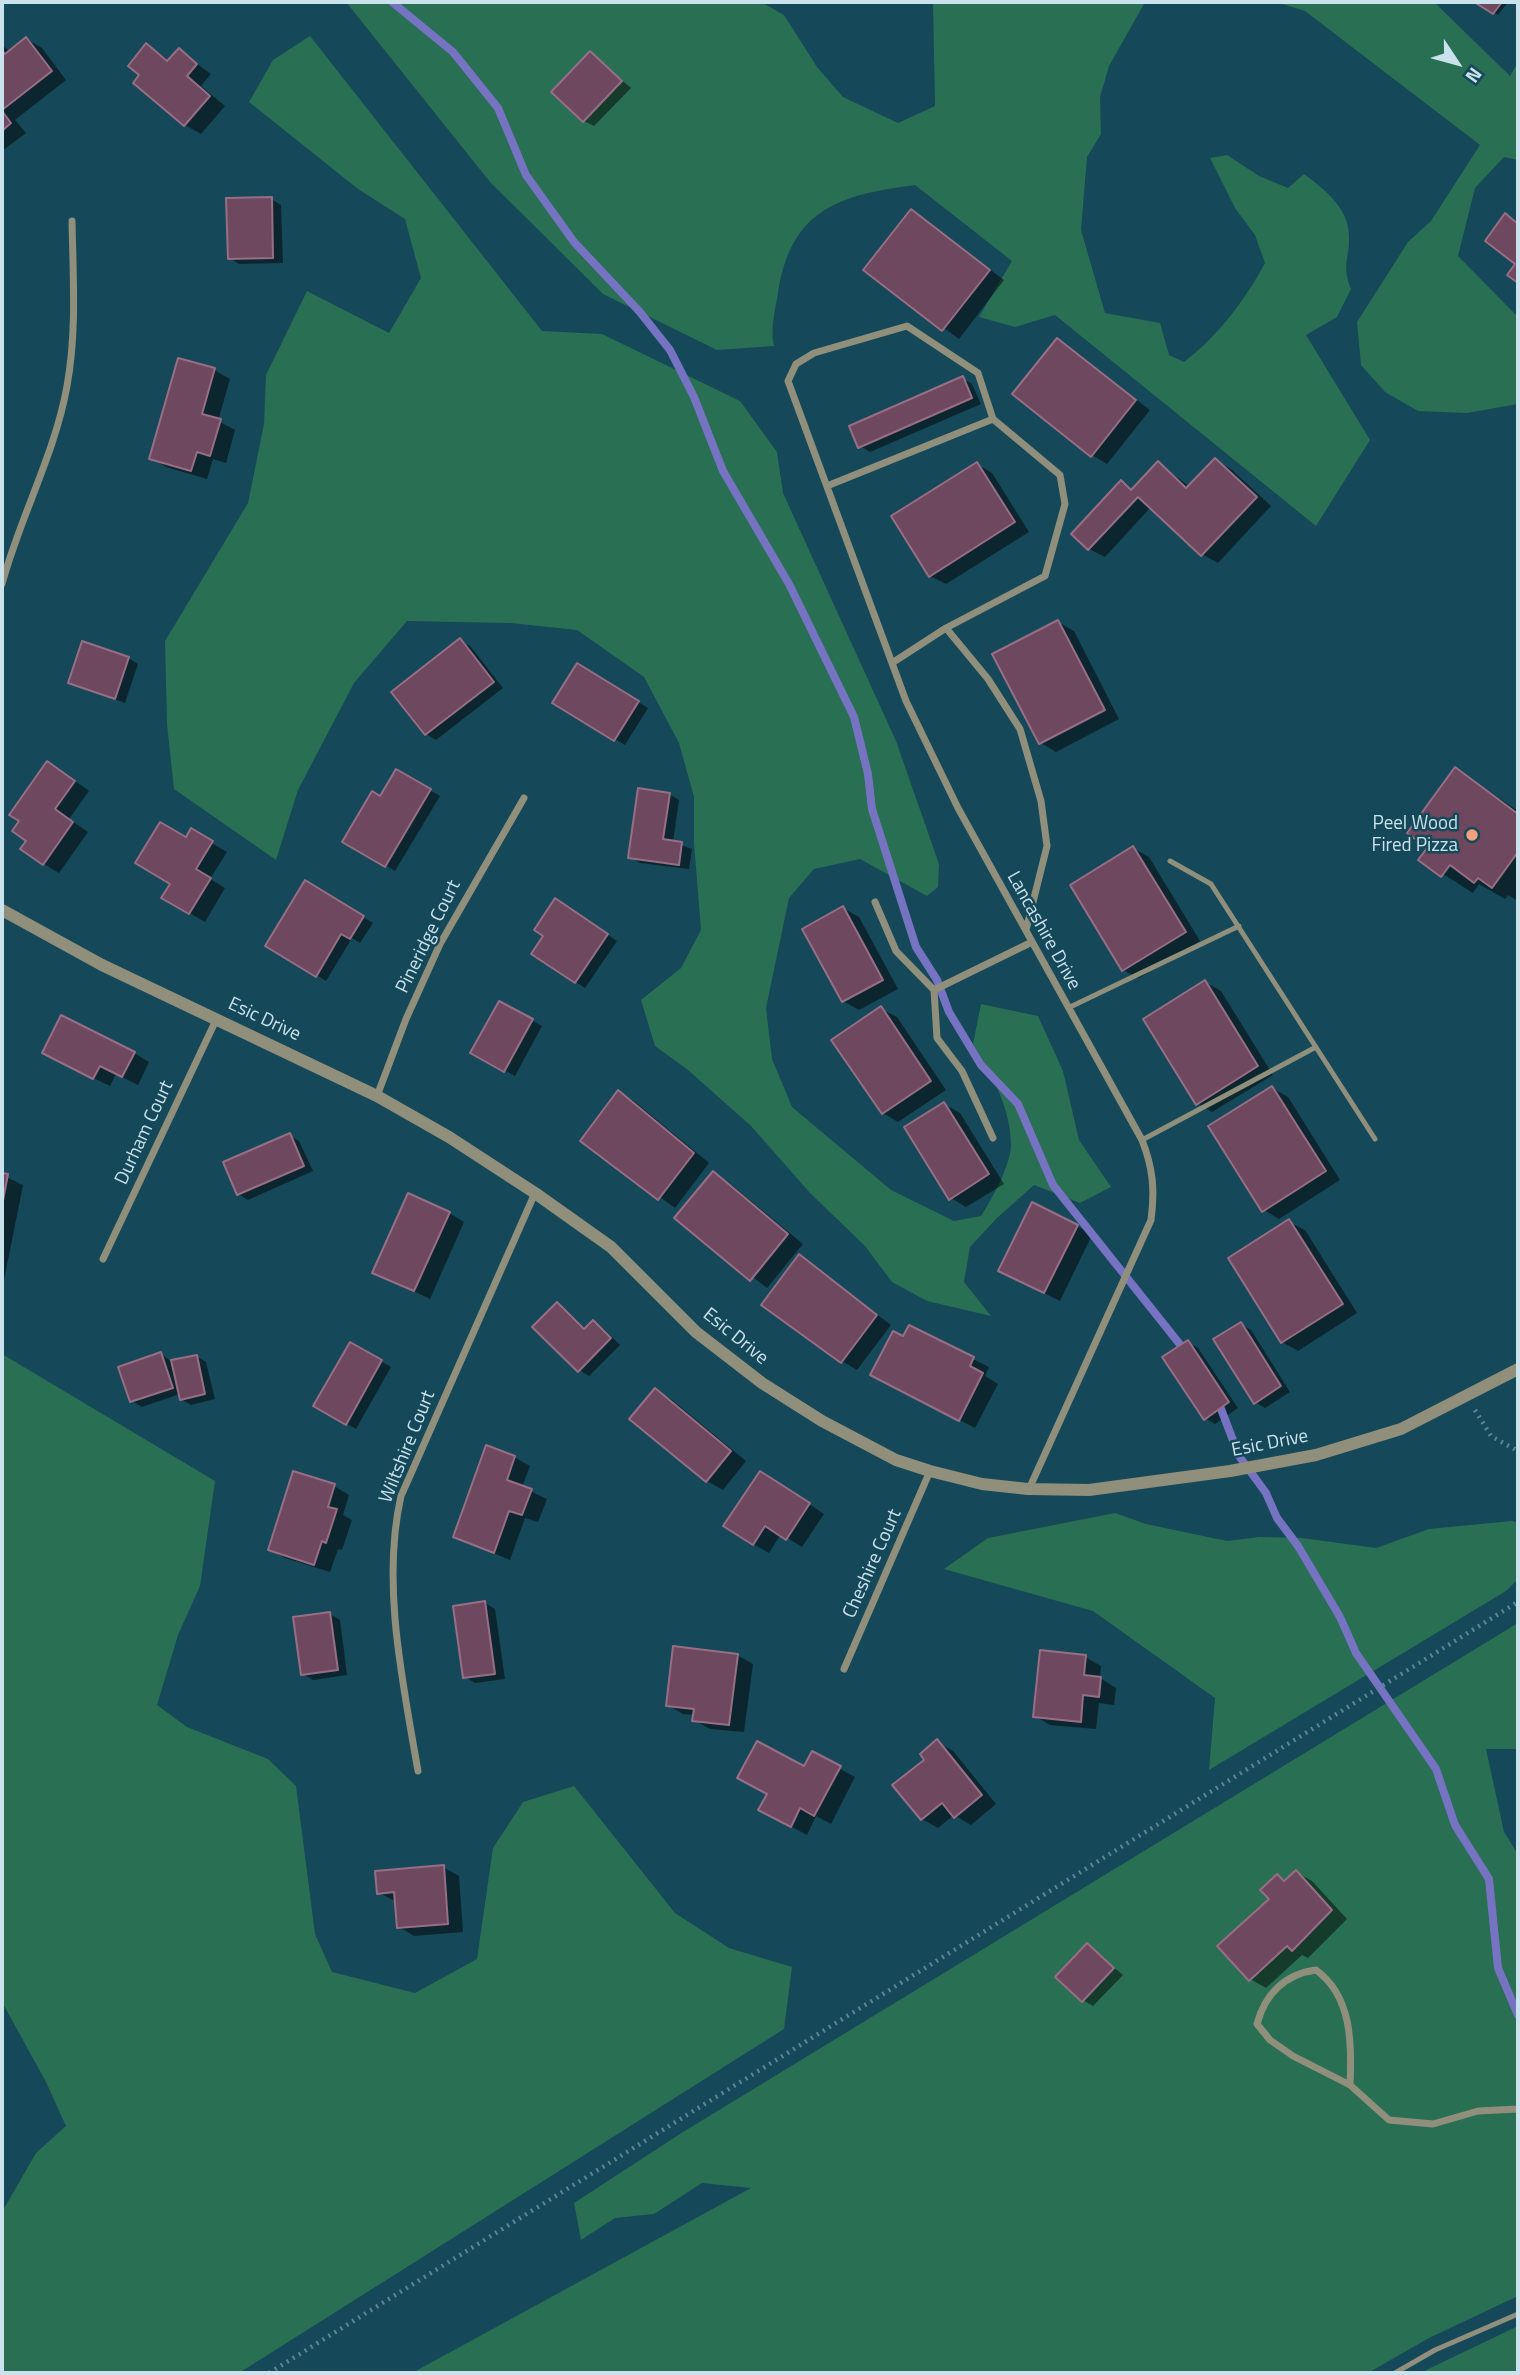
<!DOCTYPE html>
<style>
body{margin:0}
#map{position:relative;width:1520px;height:2375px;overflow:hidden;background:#154859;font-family:"Titillium Web",sans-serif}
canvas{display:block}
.frame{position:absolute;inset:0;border:4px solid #c9e2ec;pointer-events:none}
.north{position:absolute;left:1422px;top:28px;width:70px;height:70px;-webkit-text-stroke:5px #154859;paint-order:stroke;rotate:126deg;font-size:19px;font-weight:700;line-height:28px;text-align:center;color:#c9e2ec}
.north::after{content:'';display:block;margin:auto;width:24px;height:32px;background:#c9e2ec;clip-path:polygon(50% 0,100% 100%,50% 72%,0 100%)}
</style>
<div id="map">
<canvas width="1520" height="2375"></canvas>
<div class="frame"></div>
<div class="north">N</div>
</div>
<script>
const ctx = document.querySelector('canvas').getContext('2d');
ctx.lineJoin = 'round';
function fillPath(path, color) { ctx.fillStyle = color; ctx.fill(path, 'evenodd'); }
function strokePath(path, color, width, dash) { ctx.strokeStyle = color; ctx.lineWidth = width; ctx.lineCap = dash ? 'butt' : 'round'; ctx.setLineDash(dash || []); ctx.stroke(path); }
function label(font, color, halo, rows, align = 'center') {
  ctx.font = font + ' "Titillium Web",sans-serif'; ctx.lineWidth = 5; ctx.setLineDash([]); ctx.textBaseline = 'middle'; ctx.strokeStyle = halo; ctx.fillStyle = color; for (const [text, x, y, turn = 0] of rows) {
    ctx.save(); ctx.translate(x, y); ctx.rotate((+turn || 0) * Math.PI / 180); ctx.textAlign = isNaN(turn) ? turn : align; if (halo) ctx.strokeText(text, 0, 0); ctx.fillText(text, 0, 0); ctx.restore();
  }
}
const green = new Path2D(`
 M346 2H761L784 15 817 67 843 97 898 123 935 106 933 2H1145L1109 66 1100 97 1101 134 1087 157 1081 230 1105 313 1160 323 1169 355 1184 362C1218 336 1245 300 1265 263L1255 235 1235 208 1210 158 1227 155 1259 176 1288 188 1304 174C1324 189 1348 207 1349 235 1350 258 1341 265 1351 289L1337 317 1306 335 1370 440 1316 526 1055 315 1015 327 979 317 1012 261 915 185C839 195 791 209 778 293 775 311 770 329 774 346L717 350 603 294 490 182Z
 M1276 2H1434L1510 76 1518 62V160L1504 157 1475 188 1458 256 1518 317V404L1467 413 1418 411 1385 392 1361 365 1357 322 1408 242 1431 221 1480 145 1305 11Z
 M310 36 542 331 602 334 740 401 777 452 783 493 896 741 939 864 938 887 927 896 860 859 814 869 789 898 766 1008 772 1059 792 1107 891 1190 954 1221 981 1216C992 1199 1010 1166 1011 1146 1011 1108 992 1075 973 1044L981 1004 1038 1016 1063 1071 1079 1140 1111 1187 1080 1203 1034 1185 997 1218 970 1247 964 1282 991 1316 927 1301 892 1282 865 1246 810 1193 751 1126 688 1070 655 1046 641 1000 681 968 701 930 694 843V797L679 743 644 677 577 630 511 623 407 621 354 683 298 790 276 860 174 789 167 724 165 641 248 503 264 424 266 375 307 291 389 333 421 278 405 219 358 189 249 102 273 60Z
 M2 1354 215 1481 200 1586 178 1635 157 1705 187 1727 268 1759 296 1786 315 1934 332 1972 415 1993 477 1959 493 1848 523 1802 574 1786 675 1913 729 1948 792 1967 784 2029 239 2373H2V2212L36 2153 66 2126 46 2082 2 2002Z
 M1115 1513 1146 1524 1227 1541 1259 1537 1302 1538 1376 1548 1429 1529 1512 1521 1518 1523V1579L1506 1591 1209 1770 1215 1698 1093 1611 944 1569 988 1538Z
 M1518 1623V1749H1486L1504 1832 1518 1854V2296L1429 2338 1368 2373H412L751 2188 702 2183 654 2214 615 2218 581 2240 574 2203 683 2132Z
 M1518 2326V2373H1420Z`);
const shadow = new Path2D(`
 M1477 2H1508L1498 15Z
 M26 39 42 48 66 80 15 120 26 133 2 151V45L10 52Z
 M147 46 170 61 179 51 211 74 201 86 225 106 201 134 185 125 135 82 141 75Z
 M590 53 631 88 594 126 584 121Z
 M271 199 281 205 283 263 239 264 229 258Z
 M912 211 1004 280 959 339 866 270Z
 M1058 340 1150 410 1107 464 1092 455Z
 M214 370 230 379 218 421 235 430 226 463 213 459 207 479 166 467 151 458Z
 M962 378 972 384 981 404 870 452 860 446Z
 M1215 460 1231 469 1271 506 1218 563 1202 554 1151 507 1105 557 1089 549 1121 483 1134 490 1158 463 1190 487Z
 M977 464 992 473 1029 532 946 584 930 576Z
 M1058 622 1074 631 1119 719 1056 752 1041 743Z
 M460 640 470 646 503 688 436 740 426 734Z
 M128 658 138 664 125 703 70 682Z
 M578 665 648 708 625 745 555 703Z
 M1456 769 1518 811V901L1508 895 1505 899 1479 884 1473 893 1421 860 1430 848Z
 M396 771 440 796 395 871 344 841 381 798Z
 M63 772 89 791 69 819 88 832 59 873 44 864 28 841Z
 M669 794 679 800 673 842 692 849 689 869 640 863 630 857Z
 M191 831 227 852 210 879 225 888 205 922 164 898 172 884Z
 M1133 848 1149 857 1200 941 1139 978 1123 970Z
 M305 882 373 923 360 943 352 938 326 981 267 945Z
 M566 906 617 941 585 988 576 982Z
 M843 908 859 917 898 989 859 1010 843 1001Z
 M1205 982 1221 991 1273 1075 1212 1112 1197 1103Z
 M500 1003 542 1026 515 1076 473 1053Z
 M881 1009 897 1017 946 1090 898 1122 883 1113Z
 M134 1053 149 1062 138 1085 116 1074 110 1086 59 1061Z
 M1272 1088 1288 1097 1340 1180 1279 1219 1264 1210Z
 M619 1093 634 1101 709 1163 675 1208 583 1140Z
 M944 1104 960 1113 1004 1184 966 1207 951 1198Z
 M289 1135 299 1141 313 1171 248 1200 238 1194Z
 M713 1173 728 1182 803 1244 767 1288 676 1218Z
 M2 1175 23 1185 4 1280H2Z
 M449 1213 464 1222 430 1299 374 1272Z
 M1289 1222 1305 1230 1357 1313 1298 1351 1282 1342Z
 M1077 1226 1092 1235 1060 1301 1016 1279Z
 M799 1256 891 1325 857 1370 842 1361Z
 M557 1304 586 1329 593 1322 603 1328 620 1345 589 1376 579 1370Z
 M1241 1324 1251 1330 1290 1392 1265 1408 1255 1402Z
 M910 1328 989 1367 985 1376 998 1384 975 1428 888 1383Z
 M1188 1342 1198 1348 1238 1408 1215 1424 1205 1418Z
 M351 1344 391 1367 356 1429 316 1406Z
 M161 1354 172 1362 196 1356 206 1362 215 1399 191 1405 181 1399 180 1394 142 1407 132 1401Z
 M655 1390 671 1399 746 1461 723 1490 707 1481 632 1418Z
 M514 1457 530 1466 522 1487 547 1499 538 1522 525 1518 510 1560 455 1537Z
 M776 1482 824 1514 802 1547 781 1534 769 1553 753 1544Z
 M334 1486 349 1495 343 1515 352 1520 342 1550 338 1549 330 1572 285 1558 270 1549Z
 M485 1603 495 1609 505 1679 475 1683 465 1677Z
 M330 1614 340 1620 347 1675 313 1680 303 1674Z
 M737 1655 753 1664 744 1732 710 1729 694 1720 695 1715 683 1714 668 1705Z
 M1085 1657 1101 1666 1100 1678 1116 1688 1114 1705 1099 1703 1096 1729 1050 1725 1035 1716Z
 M937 1742 953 1751 996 1804 971 1825 954 1815 938 1828 922 1819 926 1760Z
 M813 1754 855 1777 831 1824 816 1816 807 1835 775 1818 769 1793 805 1768Z
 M443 1867 459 1876 463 1932 414 1936 399 1927 397 1902 379 1893Z
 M1296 1872 1312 1881 1347 1919 1308 1958 1302 1955 1266 1988 1250 1979 1271 1899 1278 1876 1287 1881Z
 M1087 1945 1123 1975 1093 2006 1083 2000Z`);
const stream = new Path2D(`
 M392 2 453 52 498 108 526 175 574 242 639 311 670 350 694 397 723 471 789 584 854 717 868 774 872 809 916 947 937 980 949 1012 981 1065 1018 1104 1053 1185 1186 1352
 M1218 1401 1239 1456 1266 1493 1277 1518 1298 1546 1340 1617 1356 1653 1436 1769 1455 1825 1489 1879 1498 1968 1518 2015`);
const building = new Path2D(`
 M1474 2H1502L1493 14Z
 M26 37 52 71 2 110V50L5 54Z
 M146 43 167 61 179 48 197 64 187 76 210 96 184 126 133 83 139 75 128 66Z
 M590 51 622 81 583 122 551 92Z
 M2 111 11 123 2 131Z
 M272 197 273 258 228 259 226 198Z
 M911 209 990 270 942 331 863 270Z
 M1505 213 1518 224V283L1507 275 1515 264 1485 241Z
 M1057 338 1136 400 1091 457 1012 394Z
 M178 358 215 368 202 414 221 419 210 456 197 452 191 471 149 459Z
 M963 376 972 398 858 448 849 426Z
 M1215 458 1257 497 1201 556 1138 497 1088 550 1071 534 1121 480 1131 490 1158 461 1186 488Z
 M977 462 1015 522 929 577 891 516Z
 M1058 620 1105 710 1039 744 992 654Z
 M460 638 494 682 425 735 391 692Z
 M82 641 129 657 115 699 68 683Z
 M577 663 639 701 614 741 552 703Z
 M47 761 75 781 55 809 73 822 43 865 20 849 26 841 12 831 19 821 9 815Z
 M1455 767 1518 814V852L1492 888 1478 878 1474 883 1450 865 1441 877 1418 860 1427 848 1407 833Z
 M396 769 431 789 385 867 342 842 372 791 380 796Z
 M638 788 670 793 663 839 682 842 679 865 628 858Z
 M160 822 186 837 191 828 213 841 196 869 211 878 189 914 161 898 170 884 135 863Z
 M1133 846 1186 932 1122 971 1070 885Z
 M305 880 364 916 350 939 341 934 316 977 265 946Z
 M555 898 608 934 575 983 531 954 543 936 534 930Z
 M843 906 883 980 842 1002 802 929Z
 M1205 980 1258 1066 1196 1105 1143 1019Z
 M499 1001 533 1019 504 1072 470 1053Z
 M881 1006 931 1081 882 1114 831 1040Z
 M61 1015 135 1052 122 1077 100 1066 93 1079 42 1053Z
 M1272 1086 1326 1171 1262 1212 1208 1126Z
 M618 1090 694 1153 658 1200 580 1141Z
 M944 1102 989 1174 949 1200 904 1127Z
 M290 1133 304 1166 237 1195 223 1162Z
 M713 1171 788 1234 750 1281 674 1218Z
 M2 1173 8 1174 2 1206Z
 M408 1193 450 1212 414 1291 372 1273Z
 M1032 1202 1078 1225 1044 1293 998 1271Z
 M1289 1219 1343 1304 1281 1343 1228 1258Z
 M799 1254 877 1315 841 1363 761 1305Z
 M557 1302 584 1329 593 1320 611 1338 578 1372 532 1327Z
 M1241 1322 1281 1386 1254 1404 1213 1339Z
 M909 1325 974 1357 970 1366 983 1373 959 1421 870 1375 893 1331 903 1336Z
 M1188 1340 1229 1402 1204 1420 1162 1357Z
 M350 1342 382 1360 346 1425 313 1406Z
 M161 1352 173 1388 130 1402 118 1367Z
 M197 1355 205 1394 180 1400 171 1360Z
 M655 1388 731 1451 706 1482 629 1419Z
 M486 1445 515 1456 507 1480 532 1489 522 1515 509 1511 494 1553 453 1537Z
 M293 1471 335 1484 328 1507 337 1509 326 1543 322 1541 314 1565 268 1550Z
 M760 1471 810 1503 786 1540 765 1526 753 1545 723 1526Z
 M485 1601 495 1674 463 1678 453 1606Z
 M330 1612 338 1670 301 1675 293 1617Z
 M673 1646 738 1654 729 1725 692 1721 694 1709 666 1706Z
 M1040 1650 1086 1655 1084 1675 1101 1677 1099 1697 1083 1695 1081 1722 1033 1717Z
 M937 1739 982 1795 954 1818 942 1803 921 1820 892 1785 924 1760 920 1754Z
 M757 1741 804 1766 812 1751 841 1766 814 1816 800 1808 791 1827 758 1810 767 1794 737 1778Z
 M444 1865 448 1924 397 1928 394 1892 377 1894 375 1871Z
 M1296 1870 1332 1910 1292 1951 1287 1946 1249 1981 1217 1946 1269 1899 1260 1890 1277 1874 1284 1881Z
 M1087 1943 1114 1968 1082 2002 1055 1977Z`);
const path = new Path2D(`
 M1475 1410 1491 1436 1518 1451
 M269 2373 1518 1602`);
const service = new Path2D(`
 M1170 861 1211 884 1375 1139
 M1068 1008 1239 926
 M1142 1140 1316 1047
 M1395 2373 1435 2350 1518 2314`);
const minor = new Path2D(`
 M827 486 993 419 978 373 907 326 814 353 796 364 788 381 906 701 958 808 1142 1140C1153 1168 1155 1190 1151 1220L1029 1489
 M2 584C20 517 55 454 67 386 77 331 73 276 72 221
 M946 628 988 679 1020 729 1041 801 1047 846 1026 930
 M892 663 946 628 1045 576 1065 504 1060 475 993 419
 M875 902 896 951 934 990 937 1038 962 1071 993 1138
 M934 990 1032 942
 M377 1096 406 1019 440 944 524 798
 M103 1259 216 1020
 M844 1669 930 1471
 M418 1771C403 1684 381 1583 401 1496L535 1193
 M1350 2085C1352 2044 1352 1996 1316 1970 1285 1974 1265 1994 1257 2024L1270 2040 1293 2056 1350 2085 1389 2120 1433 2124 1478 2111 1518 2109`);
const tertiary = new Path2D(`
 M2 910 102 965 377 1096 449 1137 535 1193 611 1247 696 1332 762 1383 822 1421 896 1460 930 1471 982 1484 1028 1489 1089 1490 1230 1471 1316 1455 1401 1429 1518 1369`);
const markers = [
 [1472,835,7,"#f2a17e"]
];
const poiNames = [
 ["Peel Wood",1458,824],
 ["Fired Pizza",1458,846]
];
const streetNames = [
 ["Lancashire Drive",1043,931,61],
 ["Pineridge Court",429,937,-64],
 ["Esic Drive",264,1020,25],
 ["Durham Court",145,1133,-65],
 ["Esic Drive",735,1337,39],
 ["Esic Drive",1270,1444,-11],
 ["Wiltshire Court",408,1447,-68],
 ["Cheshire Court",873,1564,-66]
];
fillPath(green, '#296f53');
fillPath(shadow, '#0007');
strokePath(stream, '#7673c3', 8);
fillPath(building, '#6e485e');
strokePath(building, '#976e85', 2);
strokePath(path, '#5d8593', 4.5, [2, 5]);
strokePath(service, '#908f7c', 5);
strokePath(minor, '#908f7c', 7);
strokePath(tertiary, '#908f7c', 12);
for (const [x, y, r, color] of markers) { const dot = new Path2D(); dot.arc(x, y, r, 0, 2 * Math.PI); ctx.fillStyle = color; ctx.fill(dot); strokePath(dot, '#154859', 2.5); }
label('19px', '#c9e2ec', '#154859', poiNames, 'right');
label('19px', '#c9e2ec', '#154859', streetNames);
</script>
